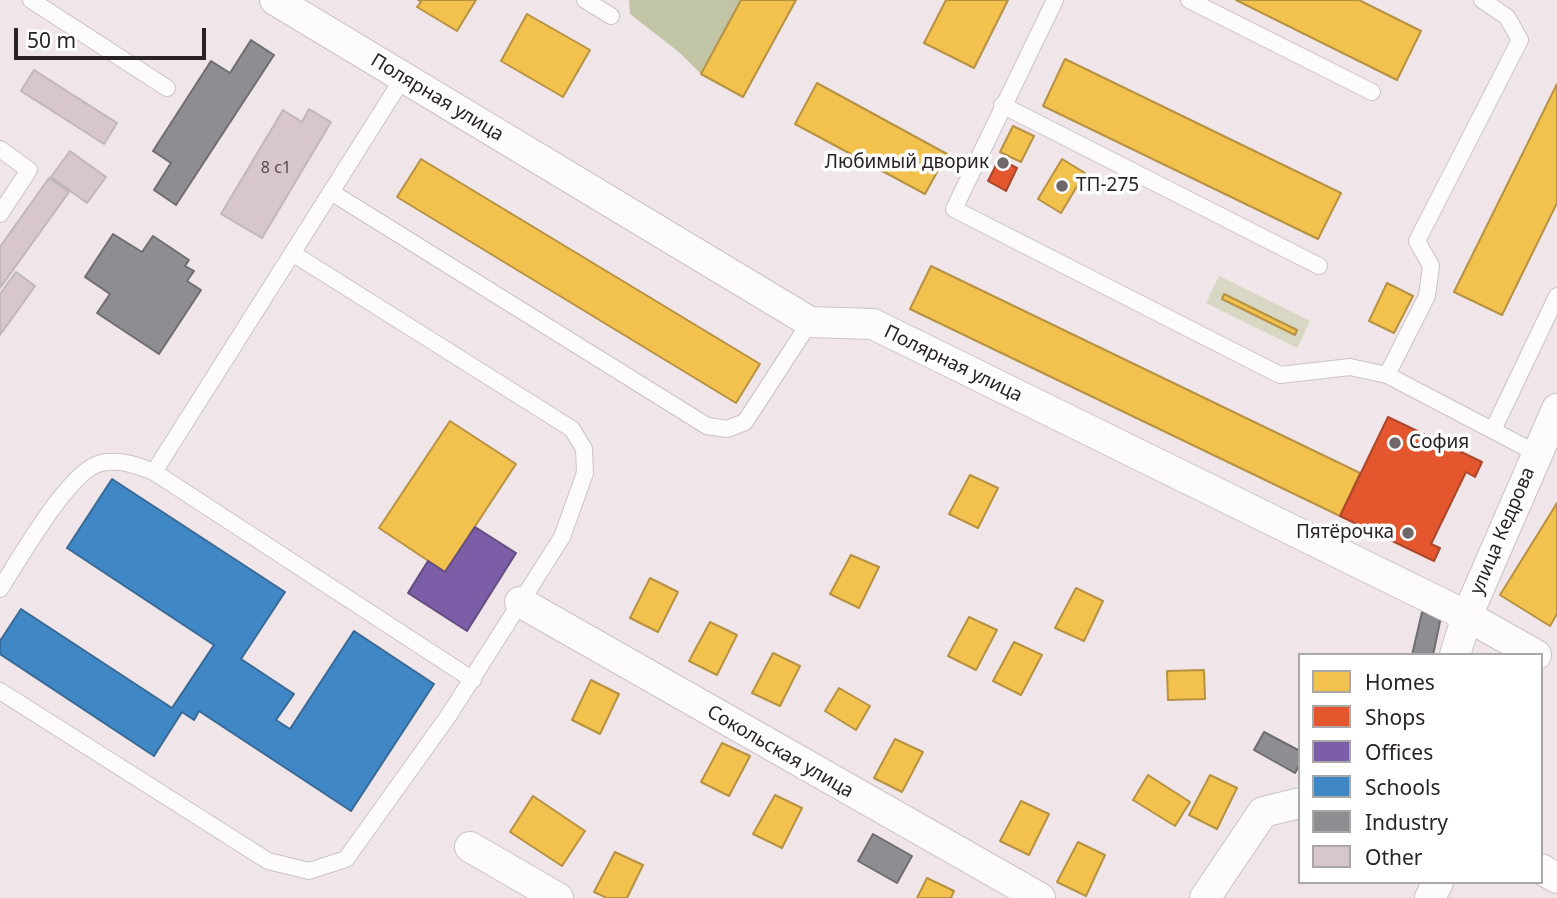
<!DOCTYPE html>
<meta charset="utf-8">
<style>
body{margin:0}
#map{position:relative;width:1557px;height:898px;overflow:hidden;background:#f0e5e8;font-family:"Noto Sans",sans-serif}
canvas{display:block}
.legend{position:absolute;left:1298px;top:653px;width:245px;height:231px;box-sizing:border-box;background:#fff;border:2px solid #aaa7a8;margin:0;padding:9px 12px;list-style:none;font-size:21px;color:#2a2325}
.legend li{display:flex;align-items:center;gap:14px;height:35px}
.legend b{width:35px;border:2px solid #aaa7a8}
.scale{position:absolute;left:14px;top:28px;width:192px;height:32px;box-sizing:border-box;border:4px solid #2a2325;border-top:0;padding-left:9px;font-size:21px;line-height:24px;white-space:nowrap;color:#2a2325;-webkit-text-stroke:5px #fff;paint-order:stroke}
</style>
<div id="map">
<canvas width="1557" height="898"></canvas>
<ul class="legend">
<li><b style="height:19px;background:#f2c14e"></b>Homes</li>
<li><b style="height:19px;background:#e4572e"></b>Shops</li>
<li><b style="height:19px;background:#7b5ea7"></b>Offices</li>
<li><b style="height:19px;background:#3f88c5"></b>Schools</li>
<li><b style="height:19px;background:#8d8d92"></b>Industry</li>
<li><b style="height:19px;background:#d7c6cb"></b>Other</li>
</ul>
<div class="scale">50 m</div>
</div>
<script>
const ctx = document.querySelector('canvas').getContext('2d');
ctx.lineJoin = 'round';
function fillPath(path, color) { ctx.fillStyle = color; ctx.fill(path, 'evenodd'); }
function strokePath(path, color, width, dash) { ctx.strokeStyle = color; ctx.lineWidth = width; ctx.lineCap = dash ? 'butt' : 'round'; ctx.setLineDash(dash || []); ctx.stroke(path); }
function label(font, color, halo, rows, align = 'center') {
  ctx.font = font + ' "Noto Sans",sans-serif'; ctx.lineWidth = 7; ctx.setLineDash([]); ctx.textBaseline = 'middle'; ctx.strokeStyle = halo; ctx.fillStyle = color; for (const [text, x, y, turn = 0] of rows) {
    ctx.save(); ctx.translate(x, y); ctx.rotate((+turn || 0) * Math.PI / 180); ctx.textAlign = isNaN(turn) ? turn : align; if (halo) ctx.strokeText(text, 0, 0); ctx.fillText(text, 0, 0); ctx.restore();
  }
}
const green = new Path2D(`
 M1219 276 1310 321 1297 348 1206 303Z`);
const forest = new Path2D(`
 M629 0H741L701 74 680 53 630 14Z`);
const homes = new Path2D(`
 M418 0H476L457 31 417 7 421 2Z
 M741 0H796L743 97 701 74Z
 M946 0H1008L974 68 924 43Z
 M1236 0H1359L1421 31 1397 80Z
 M527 14 590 50 563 97 501 61Z
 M1065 59 1341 193 1318 239 1043 106Z
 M817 83 947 154 925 194 795 124Z
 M1557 84V203L1502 315 1454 292Z
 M1013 126 1034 136 1021 162 1000 152Z
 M421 159 760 364 736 403 397 197Z
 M1062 159 1085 173 1061 213 1038 199Z
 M931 266 1360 473 1340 516 910 309Z
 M1387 283 1413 296 1394 333 1369 321Z
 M1224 294 1297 330 1295 335 1222 299Z
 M450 421 516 464 445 572 379 528Z
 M970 475 998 488 978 528 949 514Z
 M1557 503V614L1550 626 1500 595Z
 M851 555 879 567 859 608 830 594Z
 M650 578 678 592 658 632 630 618Z
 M1076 588 1103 601 1084 641 1055 628Z
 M969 617 997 630 976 670 948 656Z
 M710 622 737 635 717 675 689 661Z
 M1014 642 1042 655 1021 695 993 681Z
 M773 653 800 666 780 706 752 693Z
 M1204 670 1205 699 1168 700 1167 671Z
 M591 680 619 694 600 734 572 720Z
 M839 688 870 706 856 730 825 711Z
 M895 739 923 752 902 792 874 778Z
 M722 743 750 756 729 796 701 782Z
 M1148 775 1190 802 1175 826 1133 800Z
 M1210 775 1237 788 1217 829 1189 815Z
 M775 795 802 808 782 848 753 834Z
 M533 796 585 831 562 866 510 832Z
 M1021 801 1049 814 1029 855 1000 841Z
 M1078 842 1105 855 1086 896 1057 882Z
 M615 852 643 865 627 898H607L594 892Z
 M927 878 954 891 951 898H917Z`);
const shops = new Path2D(`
 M999 159 1017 168 1006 191 988 181Z
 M1388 417 1482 462 1475 477 1466 472 1431 544 1440 548 1434 561 1340 516Z`);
const offices = new Path2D(`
 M475 527 516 553 467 631 408 593 428 561 445 572Z`);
const schools = new Path2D(`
 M112 479 285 592 241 659 294 694 276 720 290 729 354 631 434 684 351 811 199 711 194 720 182 712 154 756 0 654V641L21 609 172 708 214 645 67 548Z`);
const industry = new Path2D(`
 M251 40 274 55 176 205 154 190 171 163 153 151 211 61 230 73Z
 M113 234 142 252 153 236 189 260 185 266 194 271 187 281 201 290 159 354 97 313 110 294 85 277Z
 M1422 612 1441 617 1433 655H1412Z
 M1264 732 1300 751V763L1295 773 1254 750Z
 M873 834 912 856 897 883 858 861Z`);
const building = new Path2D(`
 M34 70 117 123 104 144 21 91Z
 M309 109 331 122 262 238 221 214 283 110 302 122Z
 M70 151 106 177 87 203 51 177Z
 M49 178 69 192 0 288V247Z
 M16 272 35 286 0 335V294Z`);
const service = new Path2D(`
 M31 0 167 88
 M585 0 611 16
 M1055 0 954 209 1280 375 1350 367 1387 375 1536 453
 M1189 0 1372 92
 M1002 105 1319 266
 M0 149 29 170 0 214
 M331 192 707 426 727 429 745 422 810 322
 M1387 375 1427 296 1431 266 1417 241 1520 40 1507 17 1482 0
 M1493 430 1557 296
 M154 472 403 78
 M0 589C19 560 69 470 101 463 120 459 136 465 154 472L473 680
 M0 691 268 861 309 871 346 859 449 715 562 537 585 473 584 449 572 429 292 253`);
const minor = new Path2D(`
 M275 0 810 322 873 324 1467 616 1536 655
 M520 602 1040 898
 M1455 655 1467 616 1557 409
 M470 847 558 898
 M1541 869 1557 878
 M1205 898 1263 812 1300 803
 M1430 898 1438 882`);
const markers = [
 [1003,163,7,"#6f6769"],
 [1062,186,7,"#6f6769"],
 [1395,443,7,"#6f6769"],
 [1408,533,7,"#6f6769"]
];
const numberNames = [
 ["8 с1",276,168]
];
const streetNames = [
 ["Полярная улица",437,98,31],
 ["Полярная улица",953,364,26],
 ["улица Кедрова",1503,531,-67],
 ["Сокольская улица",780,752,30]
];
const poiNames = [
 ["Любимый дворик",989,163],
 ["ТП-275",1076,186,"left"],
 ["София",1409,443,"left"],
 ["Пятёрочка",1394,533]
];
fillPath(green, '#d7d7c3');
fillPath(forest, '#c2c5a5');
fillPath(homes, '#f2c14e');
strokePath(homes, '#b69242', 2);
fillPath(shops, '#e4572e');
strokePath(shops, '#ac472b', 2);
fillPath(offices, '#7b5ea7');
strokePath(offices, '#634c80', 2);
fillPath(schools, '#3f88c5');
strokePath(schools, '#396a95', 2);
fillPath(industry, '#8d8d92');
strokePath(industry, '#6f6d71', 2);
fillPath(building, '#d7c6cb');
strokePath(building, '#c0b7ba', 2);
strokePath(service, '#cbc3c5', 18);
strokePath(minor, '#cbc3c5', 32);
strokePath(service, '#fdfbfc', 16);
strokePath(minor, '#fdfbfc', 30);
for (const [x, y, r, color] of markers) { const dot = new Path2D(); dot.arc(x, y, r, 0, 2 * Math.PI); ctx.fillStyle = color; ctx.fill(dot); strokePath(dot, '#fff', 2.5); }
label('16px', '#554c4e', null, numberNames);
label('19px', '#2a2325', '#fff', streetNames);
label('19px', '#2a2325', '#fff', poiNames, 'right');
</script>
